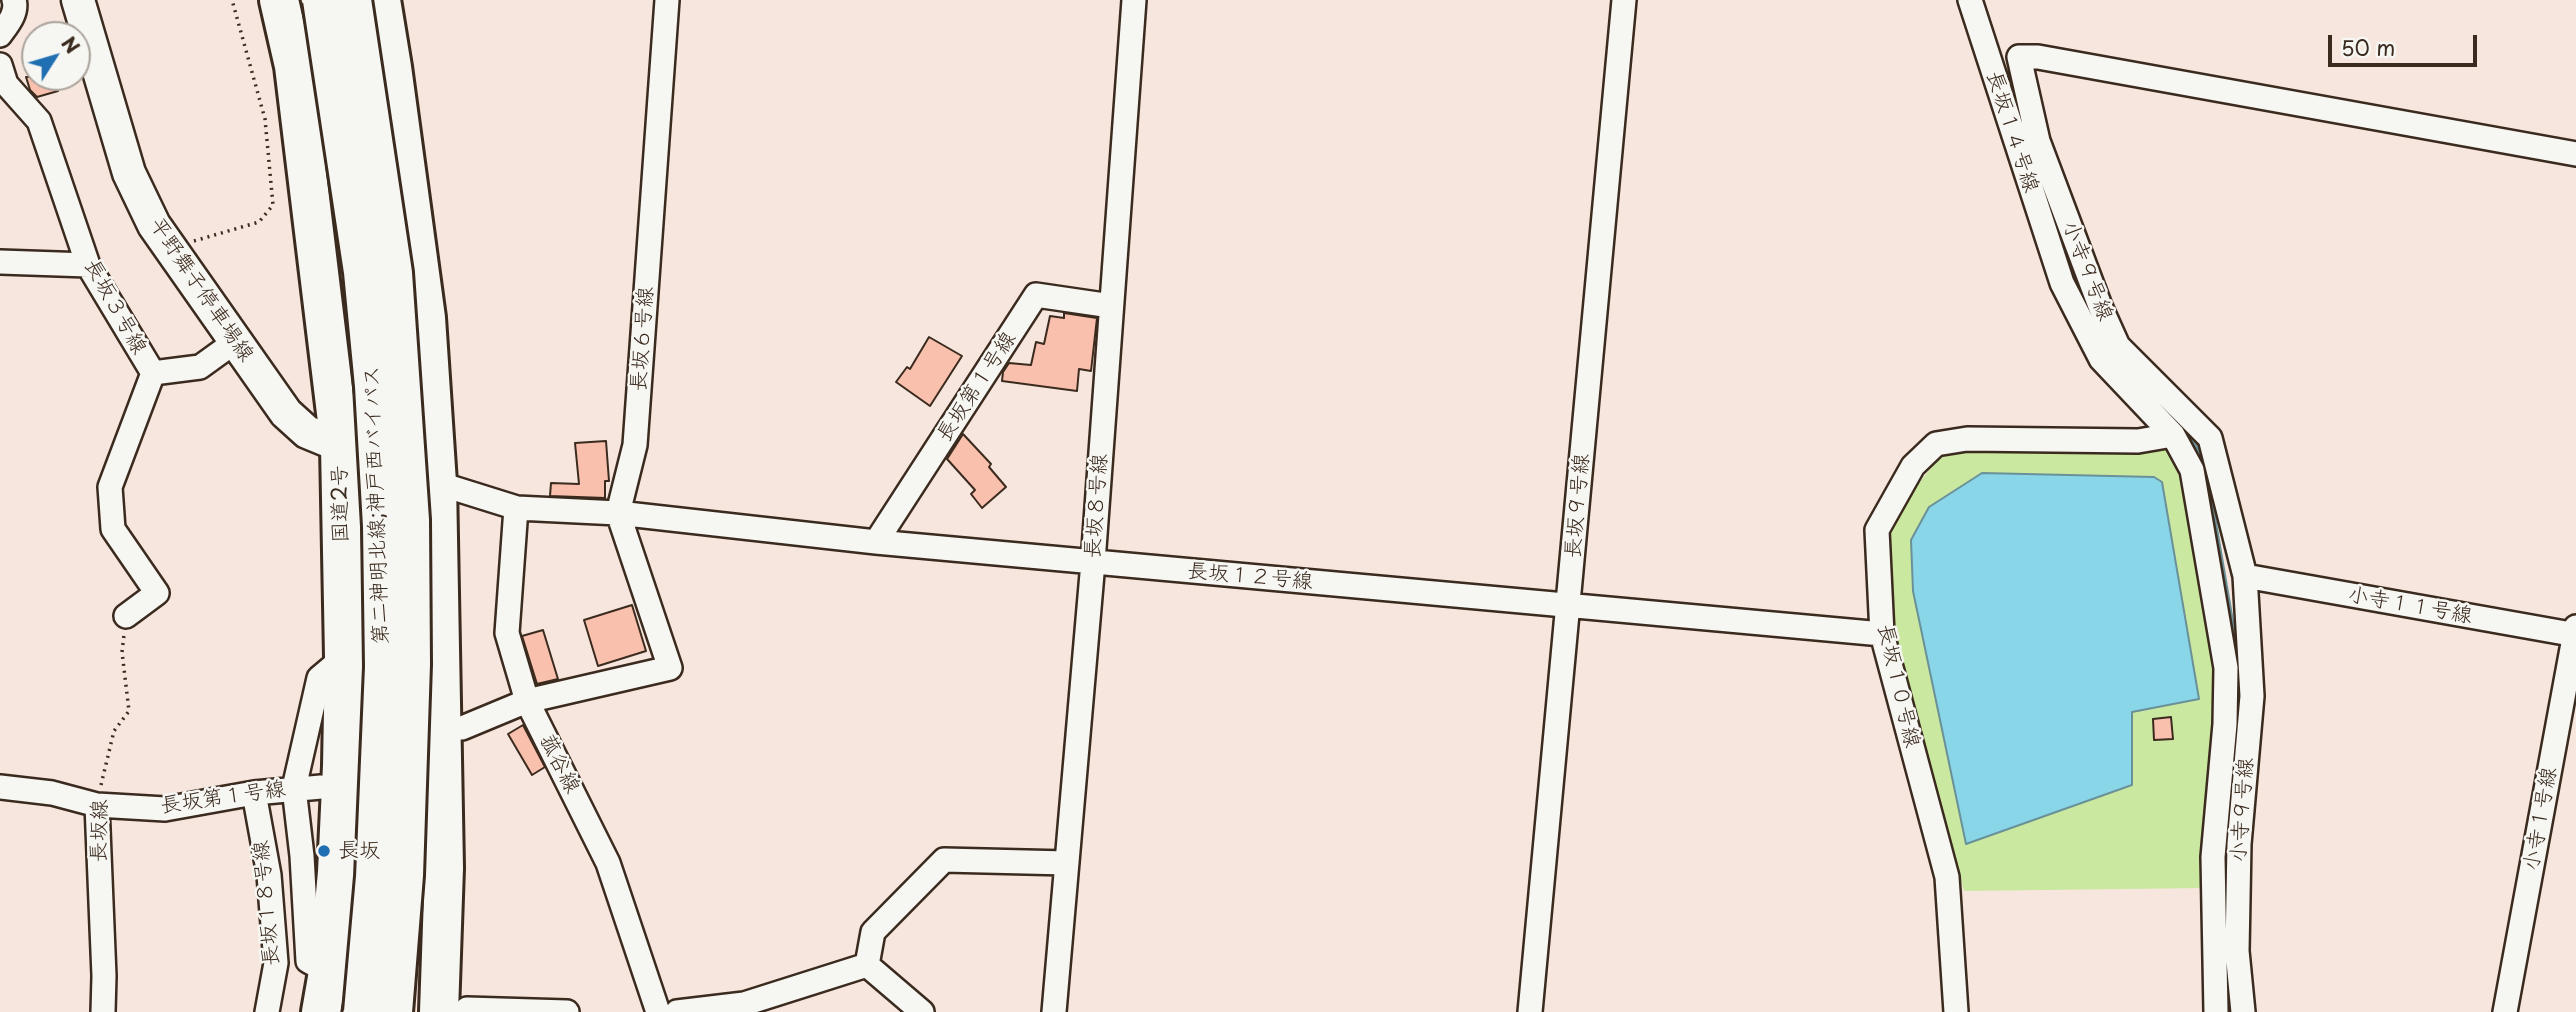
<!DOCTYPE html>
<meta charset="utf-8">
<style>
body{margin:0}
#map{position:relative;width:2576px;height:1012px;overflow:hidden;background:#f7e6dd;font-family:"Playpen Sans",sans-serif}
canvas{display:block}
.north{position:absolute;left:21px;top:21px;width:70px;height:70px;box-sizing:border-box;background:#f6f6f2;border:2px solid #aba49d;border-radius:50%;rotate:53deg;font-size:19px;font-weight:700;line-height:28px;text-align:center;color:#3b2a1e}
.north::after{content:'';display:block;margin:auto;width:24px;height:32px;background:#1f6fb2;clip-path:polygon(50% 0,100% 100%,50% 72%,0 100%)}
.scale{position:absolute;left:2328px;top:35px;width:149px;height:32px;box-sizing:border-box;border:4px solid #3b2a1e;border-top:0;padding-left:9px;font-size:21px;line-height:24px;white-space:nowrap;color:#3b2a1e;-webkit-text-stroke:5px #f6f6f2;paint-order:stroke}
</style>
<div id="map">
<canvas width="2576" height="1012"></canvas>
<div class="north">N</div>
<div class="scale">50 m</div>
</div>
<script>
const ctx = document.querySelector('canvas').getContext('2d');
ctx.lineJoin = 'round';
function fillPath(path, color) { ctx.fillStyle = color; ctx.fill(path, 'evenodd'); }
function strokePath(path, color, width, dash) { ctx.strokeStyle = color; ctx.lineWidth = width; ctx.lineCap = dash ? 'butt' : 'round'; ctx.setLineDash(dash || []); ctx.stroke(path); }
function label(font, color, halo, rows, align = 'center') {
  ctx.font = font + ' "Playpen Sans","Klee One",sans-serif'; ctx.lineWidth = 5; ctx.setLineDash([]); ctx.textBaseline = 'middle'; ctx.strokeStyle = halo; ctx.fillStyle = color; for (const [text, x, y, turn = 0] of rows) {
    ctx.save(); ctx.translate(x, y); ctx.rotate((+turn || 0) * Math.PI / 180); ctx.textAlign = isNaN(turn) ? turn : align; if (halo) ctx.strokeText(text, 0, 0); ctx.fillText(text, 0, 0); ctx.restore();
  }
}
const green = new Path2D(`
 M2172 442 2187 472 2217 683 2206 888 1964 891 1895 642 1885 553 1892 518 1944 451 2137 449ZM2162 482 2199 698 2132 712Z`);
const water = new Path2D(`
 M1982 473 2154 477 2162 482 2199 699 2132 712V785L1966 844 1913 591 1911 540 1929 507Z`);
const stream = new Path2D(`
 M2064 253 2085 304
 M2188 430 2203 459 2238 662 2237 675
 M2224 867 2226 843
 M2225 912 2226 940
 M2227 961 2229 1012`);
const building = new Path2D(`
 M26 77H54L58 91 37 97 30 90Z
 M1064 313 1097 318 1091 371 1079 369 1077 391 1002 381 1003 372 1009 363 1031 365 1036 342 1044 344 1050 316 1064 318Z
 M929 337 962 356 930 406 896 382 907 367 910 369Z
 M963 434 991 464 989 467 1006 487 982 508 971 494 975 490 947 459Z
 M606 441 609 481H605V498L550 496 551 483 579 484 575 443Z
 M632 605 646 651 598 666 584 620Z
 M543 630 558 679 537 684 522 636Z
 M2171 717 2173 739 2154 740 2153 719Z
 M523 725 545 767 532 775 508 734Z`);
const path = new Path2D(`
 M194 241 259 222 273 205 265 119 232 0
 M101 785 114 731 129 711 122 652 124 635`);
const street = new Path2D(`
 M1970 0 2062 283 2101 359 2173 435 2192 470 2226 668 2225 724 2213 857 2216 1012
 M0 35C7 25 18 13 14 0
 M0 65 6 84 39 121 88 265 153 373 110 487 113 529 157 593 126 616
 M0 262 88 265
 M153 373 200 367 236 341
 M437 483 517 508 618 513 876 542 1882 634
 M516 508 507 633 527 701 608 863 658 1012
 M876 542 1036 295 1111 306
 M2245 576 2576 635
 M462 728 527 701 670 668 618 513 635 445 667 0
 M0 787 52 793 97 805 165 809 254 793 321 787
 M254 793 269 875 276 963 267 1012
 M97 805 104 976 103 1012
 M867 965 873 932 944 860 1067 863
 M867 965 922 1012
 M328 972 308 961 302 856 294 788 319 678 344 657
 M467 1012V1009L567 1012
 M677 1012 744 1004 867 965
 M1054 1012 1093 562 1134 0
 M1530 1012 1624 0
 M1956 1012 1947 877 1882 634 1877 530 1913 466 1936 444 1967 439 2138 441 2173 435
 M2243 1012 2237 951 2239 844 2252 696 2245 576 2210 438 2118 346 2100 306 2038 141 2019 57H2038L2576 154
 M2505 1012 2576 627`);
const secondary = new Path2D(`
 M78 0 129 173 154 225 286 413 307 432 358 453`);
const highway = new Path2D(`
 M279 0 294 66 340 446 344 657 342 766 337 872 328 972 321 1012
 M381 0 392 67 426 318 437 483 444 868 439 1012`);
const highwayBridge = new Path2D(`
 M322 0 363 272 374 386 382 526 384 667 375 877 363 1012
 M352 0 393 273 410 520 411 664 404 875 393 1012`);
const markers = [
 [324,851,7,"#1f6fb2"]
];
const streetNames = [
 ["長坂１４号線",2012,132,72],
 ["小寺９号線",2087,271,69],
 ["平野舞子停車場線",201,290,56],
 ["長坂３号線",115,307,61],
 ["長坂６号線",643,339,-86],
 ["長坂第１号線",977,387,-57],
 ["国道2号",341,504,-91],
 ["第二神明北線;神戸西バイパス",377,505,-92],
 ["長坂８号線",1097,506,-86],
 ["長坂９号線",1578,506,-85],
 ["長坂１２号線",1250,577,5],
 ["小寺１１号線",2410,606,10],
 ["長坂１０号線",1898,686,77],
 ["菰谷線",559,764,63],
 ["長坂第１号線",223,798,-8],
 ["小寺９号線",2243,810,-86],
 ["小寺１号線",2541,819,-80],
 ["長坂線",100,831,-89],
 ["長坂１８号線",267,903,-95]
];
const poiNames = [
 ["長坂",338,851]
];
fillPath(green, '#cae8a0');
fillPath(water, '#89d6e9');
strokePath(water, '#6a9198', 2);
strokePath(stream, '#6a9198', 6);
fillPath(building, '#f8c0ad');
strokePath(building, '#3b2a1e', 2);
strokePath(street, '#3b2a1e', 28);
strokePath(secondary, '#3b2a1e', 37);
strokePath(highway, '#3b2a1e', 44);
strokePath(path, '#3b2a1e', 3.5, [2, 5]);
strokePath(street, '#f6f6f2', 23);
strokePath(secondary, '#f6f6f2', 32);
strokePath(highway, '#f6f6f2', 38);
strokePath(highwayBridge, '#3b2a1e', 44, []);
strokePath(highwayBridge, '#f6f6f2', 38);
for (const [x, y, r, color] of markers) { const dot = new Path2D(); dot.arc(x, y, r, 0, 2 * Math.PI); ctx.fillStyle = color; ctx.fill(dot); strokePath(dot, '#f6f6f2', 2.5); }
label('21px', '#3b2a1e', '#f6f6f2', streetNames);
label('21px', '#3b2a1e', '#f6f6f2', poiNames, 'left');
</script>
